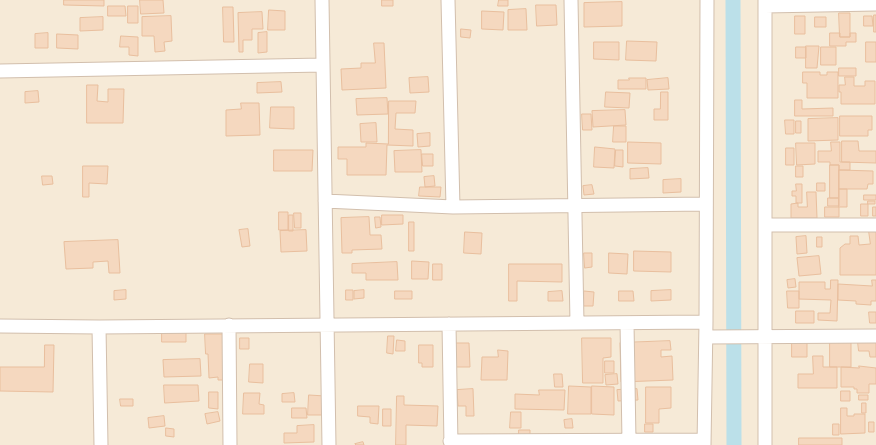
<!DOCTYPE html>
<style>
body{margin:0}
canvas{display:block;background:#fef7e9}
</style>
<canvas width="876" height="445"></canvas>
<script>
const ctx = document.querySelector('canvas').getContext('2d');
ctx.lineJoin = 'round';
function fillPath(path, color) { ctx.fillStyle = color; ctx.fill(path, 'evenodd'); }
function strokePath(path, color, width, dash) { ctx.strokeStyle = color; ctx.lineWidth = width; ctx.lineCap = dash ? 'butt' : 'round'; ctx.setLineDash(dash || []); ctx.stroke(path); }
const residential = new Path2D(`
 M0 0H876V445H0Z`);
const canal = new Path2D(`
 M733 0 734 445`);
const building = new Path2D(`
 M64 0H104V6L64 5Z
 M140 0H163L164 13 141 14Z
 M382 0H393V6H382Z
 M499 0H508V6H498Z
 M622 2V26L584 27V3Z
 M536 5H556L557 25 537 26Z
 M108 6H125L126 16H108Z
 M128 6H138V23H128Z
 M223 7H233L234 42H224Z
 M526 9 527 30H508V10Z
 M269 10 285 11V30H268Z
 M482 11 504 12 503 30 482 29Z
 M262 12 263 29H252V40H243V52H239L238 13Z
 M839 13H850V37H840Z
 M874 15H876V32H874Z
 M171 16 172 41 164 42 165 51 155 52 154 36H142V17Z
 M795 16H805V34H795Z
 M864 16H872L873 26H864Z
 M103 17V30L80 31V18Z
 M815 17H826V27H815Z
 M461 29 471 30 470 38 461 37Z
 M267 32V52L258 53V33Z
 M48 33V48H35V34Z
 M830 33H840V37H850V33H856V42H846V46H830Z
 M57 34 78 35V49L57 48Z
 M121 36 138 37V56L129 55V47H120Z
 M627 41 657 42 656 61 626 60Z
 M594 42H619V60L594 59Z
 M866 42H876V62H866Z
 M374 43H384L386 88 342 90 341 69 361 68V63H375Z
 M806 46H819L817 68H806Z
 M796 47H806V58H796Z
 M821 47H836V65H821Z
 M839 68H856V76H839Z
 M803 72H820V75H827V72H838V98H807V83H803Z
 M428 77 429 92 410 93 409 78Z
 M845 77H854V86H865V81H875V104H841V92H839V85H845Z
 M629 78H646V89H618V80H629Z
 M668 78 669 89 648 90 647 80Z
 M281 82 282 92 257 93V83Z
 M87 85H98L97 101 108 102V89H124L123 123H87Z
 M38 91 39 102 25 103V92Z
 M606 92 630 93 629 108 605 107Z
 M661 92H668V120H654V109H660Z
 M387 98 388 114 357 115 356 99Z
 M795 100H802V109L833 108V116H795Z
 M389 101H416L415 113H396L395 129 413 130V146L387 145 386 175H347V159H338V147H366V143L388 144Z
 M241 103H259L260 135 226 136V110L241 109Z
 M271 107H294V129L270 128Z
 M625 110 626 125 593 127 592 111Z
 M582 114H591L592 130H583Z
 M840 116H872V130H868V136H840Z
 M838 118V140L808 141V119Z
 M785 120H794V134H786Z
 M796 121H801V133H796Z
 M376 123 377 142H361L360 124Z
 M614 126H626V142H613Z
 M430 133V146L418 147 417 134Z
 M842 141H858L859 151H876V163L842 162Z
 M628 142 661 143V164L628 163Z
 M831 142H840V162H850V170H839V165H830V162H818V151H831Z
 M796 143H815V164L797 165Z
 M595 147 615 149 614 168 594 167Z
 M786 148H794V165H786Z
 M274 150H313L312 171H274Z
 M421 150 422 172H395L394 151Z
 M616 150H623V167L615 166Z
 M422 154H433V166H423Z
 M830 165H839V198H830Z
 M83 166H108L107 184 89 183V197H83Z
 M796 166H803V177H796Z
 M648 168 649 178 630 179V169Z
 M839 170 873 171V184H868L867 189H839Z
 M42 176H52L53 184 43 185Z
 M434 176 435 186 425 187 424 177Z
 M681 179V192L663 193V180Z
 M817 183H825V191H817Z
 M796 184H802V203H796V196H792V191H796Z
 M592 185 594 194 584 195 583 186Z
 M420 187H441L440 197 419 196Z
 M839 189H847V207H839Z
 M807 192H816L817 218H791V204L798 203V207H807Z
 M864 195H876V200H864Z
 M828 198H839V206H828Z
 M868 201H875V204H868Z
 M861 204H868V216H861Z
 M825 207H839V217H825Z
 M873 207H876V216H873Z
 M279 212H288V230H279Z
 M294 213H301V228H295Z
 M289 215H293V231H289Z
 M382 215H403V224L382 225Z
 M369 217 370 235H381L382 249 352 250V253H342L341 218Z
 M375 217H380L381 227 376 228Z
 M409 222H414V251H409Z
 M248 229 250 246 242 247 239 230Z
 M306 230 307 251 281 252 280 231Z
 M869 231H876V275H840V248L845 244H850V236H858L859 245 870 244Z
 M465 232 482 233 481 254 464 253Z
 M806 236 807 253 797 254 796 237Z
 M817 237H822V247H817Z
 M118 240 120 273H109L108 261 93 262V268L66 269 64 242Z
 M634 251 671 252V272L634 271Z
 M584 253H592V267L585 268Z
 M609 253 628 254 627 274 609 273Z
 M819 256 821 274 799 276 797 258Z
 M412 261 429 262 428 279H412Z
 M397 262 398 280H366V273H352V264Z
 M433 264H442V280H433Z
 M509 264H562V282L517 281V301H509Z
 M795 279 796 287 788 288 787 280Z
 M831 280H838L837 321 818 320V313H830L831 300 799 299V282H825V289H830Z
 M872 280H876V301H871V305L856 304V301L838 300V284L872 286Z
 M126 290V299L114 300V291Z
 M346 290H353V300H346Z
 M364 290V298L354 299V291Z
 M671 290V300L651 301V291Z
 M395 291H412V299H395Z
 M562 291 563 301H548V292Z
 M584 291 594 292 593 306H584Z
 M619 291H633L634 301H619Z
 M787 291H799V308H788Z
 M796 311H814V323H796Z
 M869 312H876V323H870Z
 M162 330H186V342H162Z
 M205 334H223L224 380H218V377L209 378 208 354H206Z
 M388 336H394L393 354 387 353Z
 M240 338H249V349H240Z
 M582 338H611V357L603 358V383H583Z
 M397 340 405 341V351H396Z
 M670 341 671 350H661V357L672 356 673 380 621 382 620 343Z
 M792 342H807V357H792Z
 M830 342H851V367H830Z
 M858 342H876V357H870L869 351H859Z
 M455 343H469L470 367H456Z
 M45 345H54L53 392 0 391V367H44Z
 M419 345H433V367H422V363H419Z
 M498 350 508 351 507 380H481L482 357H498Z
 M813 356H823V367H837V388H798V374H813Z
 M200 359 201 376 164 377 163 360Z
 M605 361H614V373H605Z
 M250 364H263V383L249 382Z
 M859 366 876 368V384H869V393H857V389H854V387H841V367L859 368Z
 M554 374H562L563 387H555Z
 M617 374 618 384 606 385 605 375Z
 M164 385H198L199 401 165 403Z
 M569 386 591 387V414H568Z
 M592 386 614 387V415L592 414Z
 M646 387H671V408L659 409V423H646Z
 M473 389 474 416H466V406H458L457 390Z
 M637 389 638 400 618 401 617 390Z
 M539 390H565L564 410 515 409V394L539 395Z
 M841 391H850V401H841Z
 M209 392H218V409L209 408Z
 M244 393H260L259 404 264 405V414H243Z
 M294 393 295 402H282V394Z
 M309 395 325 396V415H308Z
 M859 395H868V400H859Z
 M397 396H404V405L438 406 437 426 406 425V445H396Z
 M120 399H133V406H121Z
 M862 403H866V413H862Z
 M358 406H379L378 424 370 423V417L358 416Z
 M292 408H306L307 418H292Z
 M841 408H847V416H854V414H865V433L841 434Z
 M383 409H391V426H383Z
 M218 412 220 421 207 424 205 414Z
 M511 412H521V428H510Z
 M164 416 165 426 149 428 148 418Z
 M572 419 573 428H565L564 420Z
 M869 422H874V432H869Z
 M645 424H653V432H645Z
 M833 424H839V435H833Z
 M314 425V442L284 443V433H297V426Z
 M166 428 174 429V437L166 436Z
 M519 430H530V445L519 444Z
 M799 438H842V445H799Z
 M363 442 364 445H356L355 444Z`);
const minor = new Path2D(`
 M322 0 329 445
 M448 0 453 207
 M571 0 577 323
 M765 0V445
 M765 6 876 4
 M0 71 323 65
 M325 201 453 207 706 204
 M765 225H876
 M627 323 629 441
 M449 324 451 445
 M229 325 230 445
 M0 326 99 327 706 322
 M99 327 101 445
 M706 337 876 336
 M450 441 704 440
 M704 445 706 322 707 0`);
fillPath(residential, '#f6ead7');
strokePath(canal, '#bbe0e9', 15);
fillPath(building, '#f5d8bf');
strokePath(building, '#e9bf9e', 1);
strokePath(minor, '#d2bfad', 15);
strokePath(minor, '#fff', 13);
</script>
